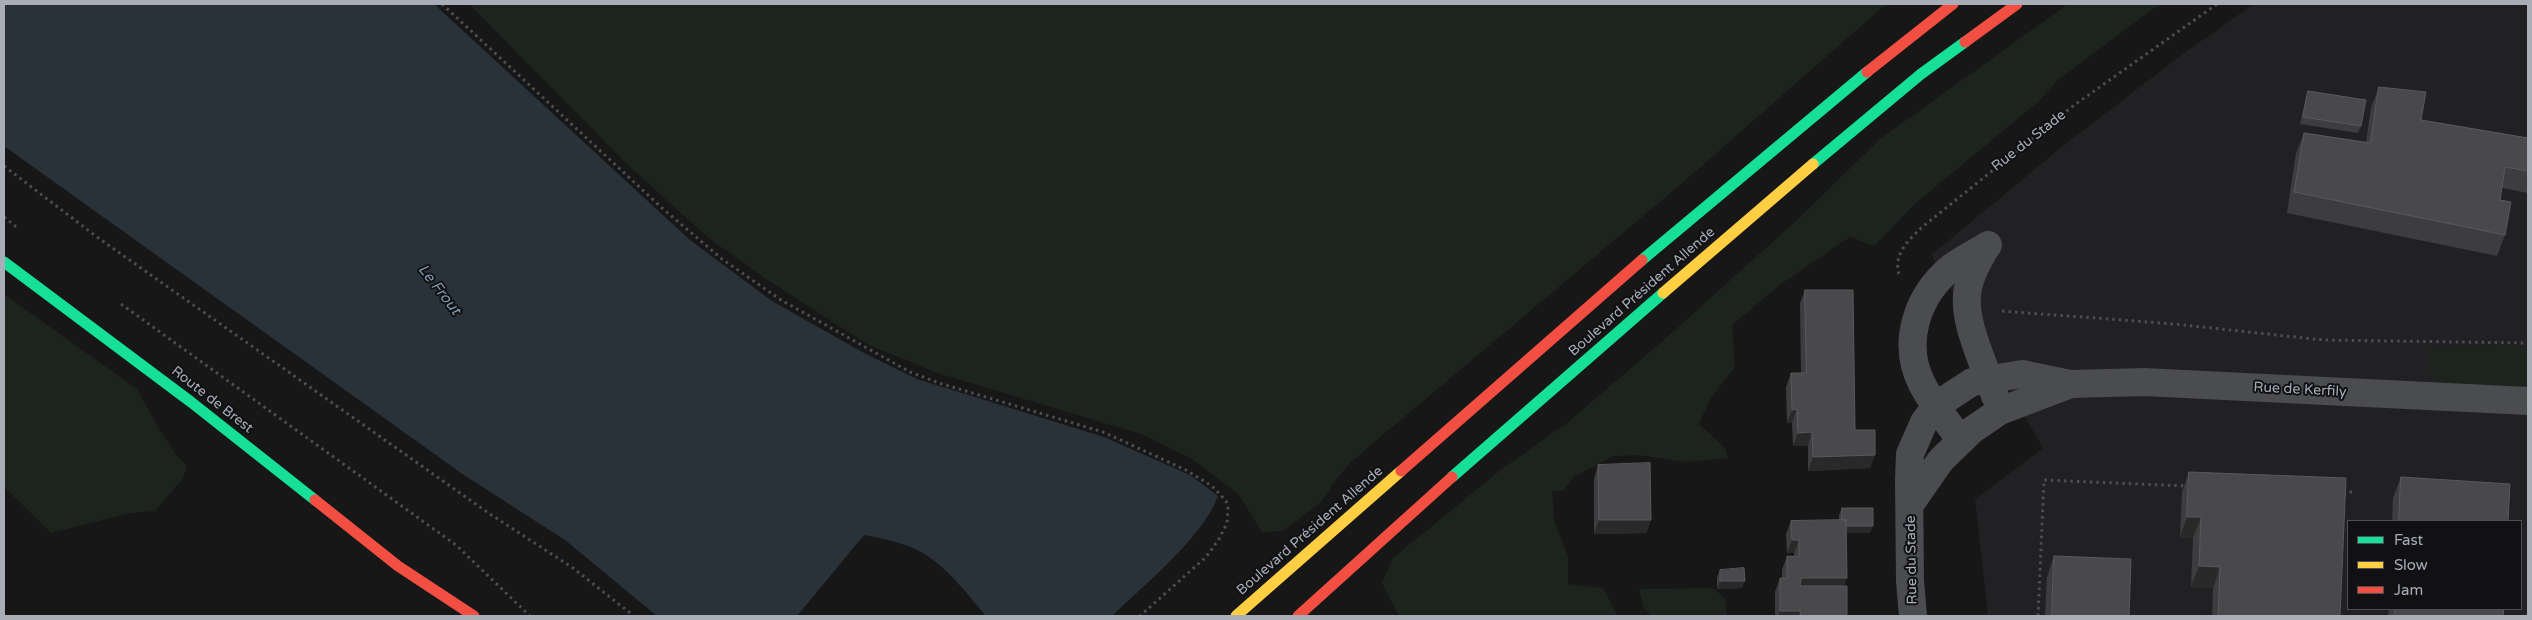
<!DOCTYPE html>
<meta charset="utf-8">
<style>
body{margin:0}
#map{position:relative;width:2532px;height:620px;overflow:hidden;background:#171717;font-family:"Varela Round",sans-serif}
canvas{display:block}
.frame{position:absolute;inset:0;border:5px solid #a8adb8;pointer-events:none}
.legend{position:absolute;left:2347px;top:520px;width:175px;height:90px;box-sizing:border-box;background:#111113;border:1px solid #4d4f55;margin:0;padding:6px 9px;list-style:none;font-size:15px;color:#a8adb8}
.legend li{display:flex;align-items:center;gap:10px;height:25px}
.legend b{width:25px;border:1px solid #4d4f55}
</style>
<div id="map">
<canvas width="2532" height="620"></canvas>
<div class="frame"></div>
<ul class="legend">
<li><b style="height:6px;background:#16e098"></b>Fast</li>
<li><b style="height:6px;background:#ffcf43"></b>Slow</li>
<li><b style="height:6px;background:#f24e42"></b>Jam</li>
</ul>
</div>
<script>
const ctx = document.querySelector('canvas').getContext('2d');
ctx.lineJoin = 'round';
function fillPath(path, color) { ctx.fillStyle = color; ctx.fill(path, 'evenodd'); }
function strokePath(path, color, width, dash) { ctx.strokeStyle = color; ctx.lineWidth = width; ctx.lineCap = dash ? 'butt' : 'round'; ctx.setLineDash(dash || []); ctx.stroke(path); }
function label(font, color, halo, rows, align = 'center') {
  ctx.font = font + ' "Varela Round",sans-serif'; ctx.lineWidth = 4; ctx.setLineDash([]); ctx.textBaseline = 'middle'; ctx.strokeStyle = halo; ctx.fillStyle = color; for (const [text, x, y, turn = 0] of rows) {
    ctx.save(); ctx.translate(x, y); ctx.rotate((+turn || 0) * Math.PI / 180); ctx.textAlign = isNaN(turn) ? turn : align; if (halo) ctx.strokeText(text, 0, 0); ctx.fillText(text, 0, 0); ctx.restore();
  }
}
const built = new Path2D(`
 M2254 4H2528V616H1988L1975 499 2043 448 1931 255 2069 141 2187 51ZM2348 521H2521V609H2348Z`);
const green = new Path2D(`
 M469 4H1886L1687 179 1352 461 1334 482 1322 501 1283 531 1262 532 1239 495 1192 459 1141 434 937 373 867 344 766 279 706 236 627 164Z
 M2068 4H2164L2153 9 2057 81 2039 101 1917 202 1874 246 1850 237 1781 284 1732 325 1735 367 1710 399 1699 424 1725 448 1728 458 1686 462 1638 455 1613 456 1574 477 1563 491H1552L1554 520 1568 556V584L1603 588 1618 616H1399L1382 583 1393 558 1502 469 1567 423 1665 339 1798 219 1880 139Z
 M4 294 137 389 158 427 177 456 187 466 182 480 155 511 130 513 51 533 4 487Z
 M2504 344 2528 347V395L2457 389 2430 376V349Z
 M1713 588 1725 598 1727 616H1653L1644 609 1639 589Z`);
const water = new Path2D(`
 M4 4H434L690 240 772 301 864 353 917 379 1104 437 1190 475 1218 496C1204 536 1143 586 1112 616H986C968 595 948 568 923 553 906 543 884 539 864 535L797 616H657L565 540 461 473 4 146Z`);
const path = new Path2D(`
 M442 4 662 208 722 259 781 300 910 372 939 383 1103 432 1186 470 1212 486 1226 501 1228 509 1227 523 1219 539 1206 557 1140 616
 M4 166 97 237 487 512 573 568 634 616
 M4 217 19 229
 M1899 274C1893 254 1909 240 1921 228L2073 106 2217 4
 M121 304 456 545 530 616
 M2002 311 2174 324 2323 340 2528 343
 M2343 492H2354
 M2038 616 2044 480 2187 486`);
const street = new Path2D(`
 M1987 246C1979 259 1971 273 1968 288 1961 320 1985 365 1995 396
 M1961 441C1948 422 1932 404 1922 384 1901 343 1917 295 1952 267 1963 259 1977 252 1988 245
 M1911 503 1941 460 1972 430 2000 411 2071 384 2144 382 2528 401
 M1913 616 1910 581 1909 480 1910 454 1924 422 1937 405 1972 382 2022 374 2070 384`);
const fast = new Path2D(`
 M1813 164 1921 74 1965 42
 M1642 260 1867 72
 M4 262 191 402 315 500
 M1452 477 1663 293`);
const slow = new Path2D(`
 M1663 293 1813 164
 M1236 616 1401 471`);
const jam = new Path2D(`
 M1965 42 2017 4
 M1867 72 1953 4
 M1401 471 1642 260
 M315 500 398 566 474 616
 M1298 616 1452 477`);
const wall = new Path2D(`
 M2379 87 2421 120 2528 138V193L2502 188 2500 200 2505 235 2497 256 2287 213 2296 153 2304 133 2366 142 2371 108Z
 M2308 91 2361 126 2358 133 2300 124 2306 98Z
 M1805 290 1855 430 1875 455 1870 468 1808 471V446H1793L1792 423H1787L1786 387 1791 373H1801L1800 303Z
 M1598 465 1651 520 1646 533 1594 534V479Z
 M2189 472 2340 616H2212L2213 588 2191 587 2193 538 2180 537 2182 492Z
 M2401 477 2508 521H2392L2393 498Z
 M1842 508 1870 533H1846L1844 586 1847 616H1775V592L1780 578H1782V570L1787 556 1794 557V553H1787L1786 534 1791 521 1839 520V515Z
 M2054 556 2129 616H2045L2047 577Z
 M1720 570 1742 588 1717 589V577Z
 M2389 609H2504L2503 616H2388Z`);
const shadedWall = new Path2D(`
 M1797 409 1792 423H1787L1792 410Z
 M1812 432 1808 446H1793L1798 433Z
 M1875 455 1870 468 1808 471 1813 457Z
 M2187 517H2201L2193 538 2180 537Z
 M1599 520H1651L1646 533 1594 534Z
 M1842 526H1873L1870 533H1839Z
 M1792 540H1799L1794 553H1787Z
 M2199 566 2220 567 2213 588 2191 587Z
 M1801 578H1847L1842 591 1796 592Z
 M1720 581H1745L1742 588 1717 589Z
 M1780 611H1800L1799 616H1778Z`);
const building = new Path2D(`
 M2379 87 2426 92 2421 120 2528 138V171L2505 167 2500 200 2511 202 2505 235 2294 192 2304 133 2370 143Z
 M2308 91 2366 100 2361 126 2303 117Z
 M1805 290H1853L1855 430H1875V455L1813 457 1812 432 1798 433 1797 409 1792 410 1791 373H1806Z
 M1650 463 1651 520H1599L1598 465Z
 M2189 472 2346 478 2340 616H2218L2220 567 2199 566 2201 517H2187Z
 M2401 477 2510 484 2508 521H2399Z
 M1842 508H1873V526H1846V520H1842Z
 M1846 520 1847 578H1801L1800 586H1847V616H1801L1800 611H1780V578H1787V556L1799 557V540H1792L1791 521Z
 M2054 556 2131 559 2129 616H2052Z
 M1744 568 1745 581H1720V570Z
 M2395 609H2504L2503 616H2395Z`);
const streetNames = [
 ["Rue du Stade",2029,141,-38],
 ["Boulevard Président Allende",1642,292,-41],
 ["Rue de Kerfily",2300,390,3],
 ["Route de Brest",212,400,38],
 ["Boulevard Président Allende",1310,531,-41],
 ["Rue du Stade",1912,560,-91]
];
const waterNames = [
 ["Le Frout",439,290,52]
];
fillPath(built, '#212123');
fillPath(green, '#1d241e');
fillPath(water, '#2a3239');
strokePath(path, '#4d4e52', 3, [2.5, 4]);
strokePath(street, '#4b4c50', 28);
strokePath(fast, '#16e098', 11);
strokePath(slow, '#ffcf43', 11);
strokePath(jam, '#f24e42', 11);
fillPath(wall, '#3d3d3f');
fillPath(shadedWall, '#29292a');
fillPath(building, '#49494c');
strokePath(building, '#58595d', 1);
label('14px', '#a8adb8', '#111113', streetNames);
label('italic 15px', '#7f9bb3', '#111113', waterNames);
</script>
